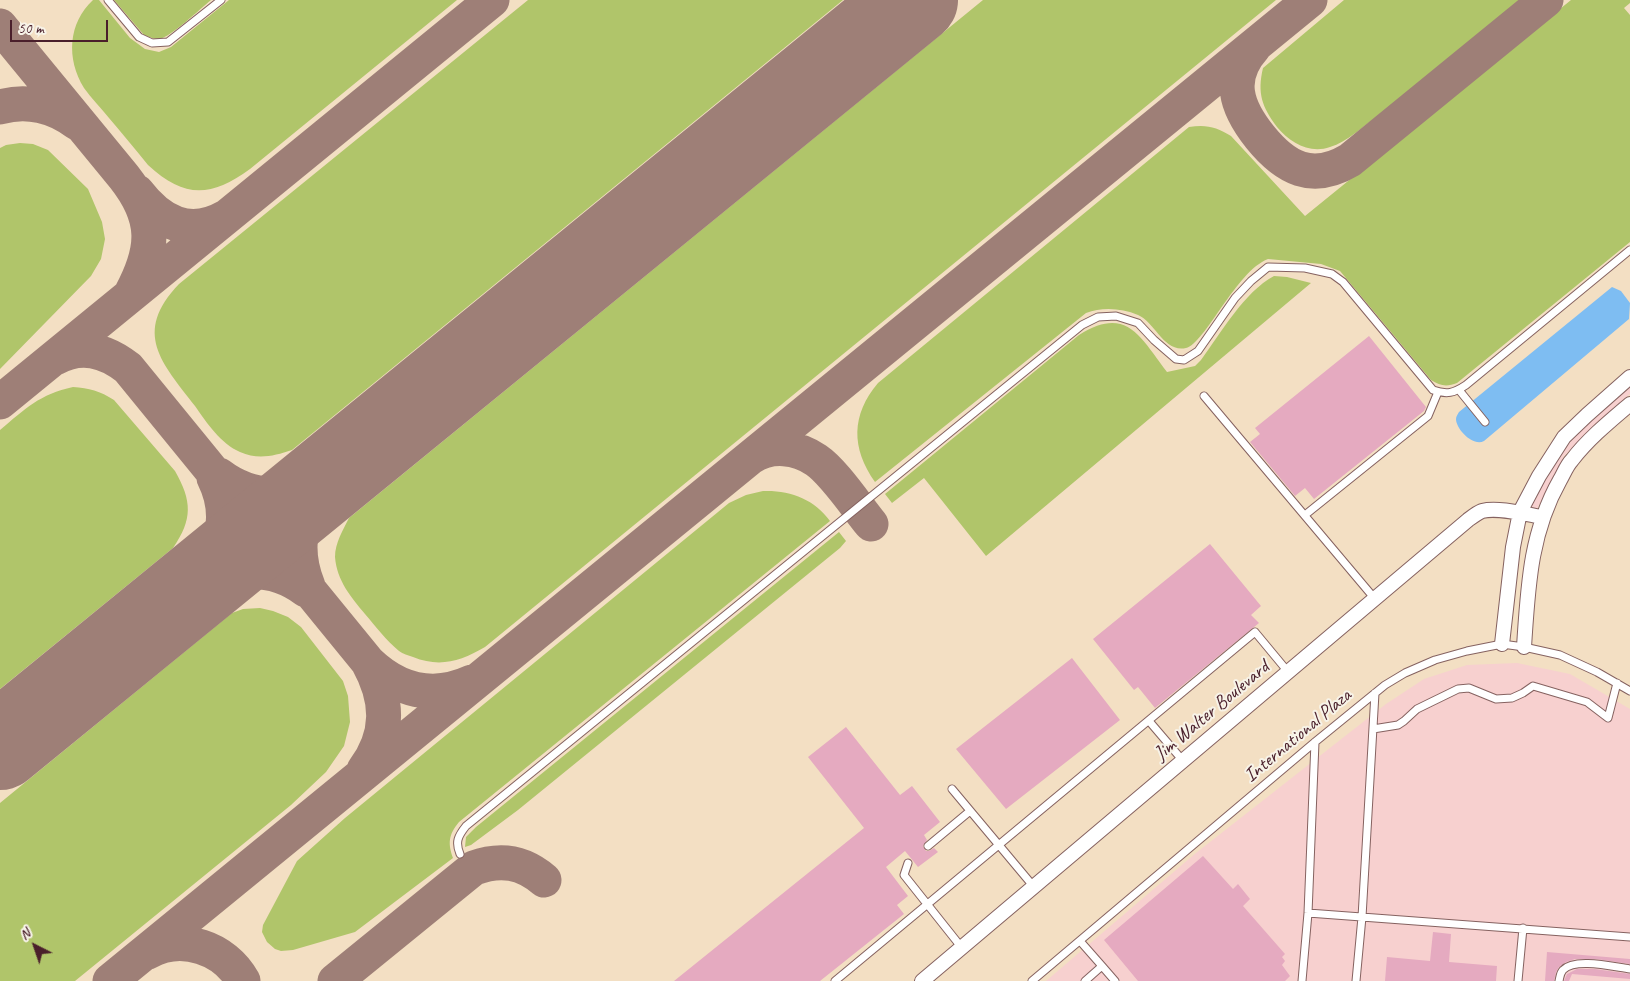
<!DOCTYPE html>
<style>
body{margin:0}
#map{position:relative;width:1630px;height:981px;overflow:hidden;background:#f3dfc3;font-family:Caveat,sans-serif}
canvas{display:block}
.north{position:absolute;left:10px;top:921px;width:50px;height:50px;-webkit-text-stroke:4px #f7f3e8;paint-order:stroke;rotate:319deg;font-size:14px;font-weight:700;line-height:20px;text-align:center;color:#4a1f2b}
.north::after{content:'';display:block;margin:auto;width:18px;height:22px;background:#4a1f2b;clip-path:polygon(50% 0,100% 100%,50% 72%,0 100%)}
.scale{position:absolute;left:10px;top:20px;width:98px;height:22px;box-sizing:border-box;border:2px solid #4a1f2b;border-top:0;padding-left:6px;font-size:15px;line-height:18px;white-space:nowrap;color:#4a1f2b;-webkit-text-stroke:4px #f7f3e8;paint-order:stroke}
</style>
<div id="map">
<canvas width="1630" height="981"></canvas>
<div class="north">N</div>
<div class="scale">50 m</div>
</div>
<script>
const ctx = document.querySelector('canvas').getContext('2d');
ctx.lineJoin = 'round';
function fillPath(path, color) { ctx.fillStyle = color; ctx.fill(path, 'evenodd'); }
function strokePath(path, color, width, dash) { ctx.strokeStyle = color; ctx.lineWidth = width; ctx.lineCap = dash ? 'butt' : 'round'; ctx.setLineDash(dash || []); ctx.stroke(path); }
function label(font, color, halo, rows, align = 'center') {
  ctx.font = font + ' Caveat,sans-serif'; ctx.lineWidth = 4; ctx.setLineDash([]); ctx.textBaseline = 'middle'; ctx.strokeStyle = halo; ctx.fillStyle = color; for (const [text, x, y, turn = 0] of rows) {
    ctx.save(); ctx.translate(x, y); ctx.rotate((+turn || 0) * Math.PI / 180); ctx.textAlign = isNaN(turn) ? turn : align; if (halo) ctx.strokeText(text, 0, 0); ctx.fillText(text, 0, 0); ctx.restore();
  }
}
const built = new Path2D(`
 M1630 387V394L1595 424 1564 456 1537 509 1530 508 1545 480 1570 442 1592 420Z
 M1517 663 1570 674 1630 709V981H1046L1196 853 1386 704 1424 679 1467 665Z`);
const green = new Path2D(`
 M93 0H99L130 38 145 49 159 52 171 47 229 0H457L250 169C210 198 184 198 148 165 135 149 122 133 109 118 101 108 91 98 84 88 66 59 68 23 93 0Z
 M114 0H211C201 8 170 38 159 39 154 39 149 37 144 35Z
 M528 0H843L292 450C274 456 258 460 240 452 221 444 206 422 195 406 162 363 132 333 179 284Z
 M983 0H1276L485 647C461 661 440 668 413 657 408 655 403 654 399 651 386 640 376 627 365 614 351 597 337 581 335 557 335 543 343 530 349 518Z
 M1344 0H1523C1475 39 1428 79 1378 116 1363 126 1347 142 1330 147 1310 154 1290 143 1277 127 1262 107 1257 93 1263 68Z
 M1571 0H1630V3L1624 8 1630 15V242L1457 383C1447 387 1440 386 1431 380L1340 271 1321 264 1268 259C1236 271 1205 344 1186 348 1164 353 1155 322 1138 315 1121 308 1102 307 1086 313L875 482C851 448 851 415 878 383L1189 127C1206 124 1217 127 1231 136L1305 216Z
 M20 143 33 144 48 150 88 189 102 222 105 239 101 259 91 276 0 369V148L6 145Z
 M1274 276 1287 277 1311 283 986 556 924 478 892 503 885 494 1079 335C1127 305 1140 337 1167 372L1195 366 1201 360C1221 333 1244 292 1274 276Z
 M73 387C89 388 100 391 114 400L175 471C192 501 193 519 173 548L0 689V430C25 409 40 394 73 387Z
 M763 491C790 490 814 499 830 521L459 822C448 835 448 844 453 858L355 932 293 950 281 951 275 949 267 942 262 932 263 925 297 861 345 818 729 503 746 495Z
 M839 532 846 541 840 548 518 810 471 845 465 847 466 837 476 827Z
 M260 608 273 611 288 617 301 627 343 681 348 696 350 722 344 746 326 772 291 805 75 981H0V803L232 613 243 609Z`);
const water = new Path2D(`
 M1612 287 1621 291 1630 303 1629 319 1484 441C1473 447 1456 429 1456 419 1456 416 1458 414 1459 412Z`);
const taxiway = new Path2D(`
 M0 26 124 177C157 219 155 249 131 294
 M1254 47C1226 78 1236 107 1260 137 1285 168 1312 183 1350 160L1546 0
 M0 107C27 99 55 106 77 123
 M137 192C160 222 189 238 226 217
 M55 358C81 344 105 350 128 368L368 662C398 691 433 700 472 682
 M0 402 492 0
 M751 457C771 444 797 447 816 460 834 472 857 507 871 524
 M219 475C256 503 296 498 332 471
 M308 586C293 549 299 512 327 483L424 404
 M188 588C221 561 234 518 214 478
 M103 666 198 589C231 566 273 565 306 590
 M364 770C390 735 389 700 368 662
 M148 952C182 933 225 948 243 981
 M110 981 1310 0
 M335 981 474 868C501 858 523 862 544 880`);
const runway = new Path2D(`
 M0 746 914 0`);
const building = new Path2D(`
 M1369 336 1426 407 1424 411 1314 499 1305 488 1295 496 1250 442 1260 434 1255 428Z
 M1210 544 1261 606 1251 615 1259 623 1155 708 1138 687 1134 690 1093 639Z
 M1072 658 1120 720 1006 809 956 749Z
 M846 727 900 795 912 786 940 822 924 835 927 840 923 846 926 851H929L934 848 938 852 918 867 905 851 886 867 908 896 897 905 904 914 820 981H674L864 828 808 757Z
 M1203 856 1233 889 1238 884 1250 899 1243 906 1285 954 1282 957 1285 961 1282 965 1290 976 1285 981H1138L1104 940Z
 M1433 932 1451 934 1449 962 1497 966 1496 981H1385L1387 957 1430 961Z
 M1547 952 1630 959V964L1596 959H1575L1566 962 1559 967 1556 972 1554 981H1545Z
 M1577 969H1595L1630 974V979L1572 974 1569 981H1564L1567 974Z`);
const lane = new Path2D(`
 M108 0 139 37 152 43 168 42 221 0
 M1459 390 1485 422
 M1204 396 1375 599
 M1305 515 1428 416 1438 392
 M1149 721 1184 762
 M1373 729 1398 725 1404 721 1417 709 1458 689 1469 688 1496 699 1512 698 1523 693 1533 686 1587 702 1608 718 1617 683
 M952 789 1034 887
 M928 846 970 811
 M460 854C455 842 458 836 466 826L1082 325 1098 317 1116 316 1138 323 1154 340 1176 359 1184 360 1198 351 1235 298 1251 281 1268 267 1305 268 1332 274 1343 282 1433 390C1447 395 1454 393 1466 385L1630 250
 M908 863 904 875 962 948
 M1308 913 1630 937
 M1080 941 1102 966 1085 981
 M1102 966 1115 981
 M835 981 1255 632 1289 673
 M1032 981 1315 742 1385 685 1405 673 1435 660 1467 651 1502 644 1524 647 1560 655 1597 672 1630 691
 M1302 981 1308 913 1315 742
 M1356 981 1362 917 1375 693
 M1518 981 1523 928
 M1559 981C1560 977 1560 973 1563 970 1575 957 1614 967 1630 969`);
const street = new Path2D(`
 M1502 644 1513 547 1520 512 1539 476 1564 437 1587 415 1630 377
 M1524 647C1528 587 1530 533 1560 480 1564 473 1567 465 1572 460 1588 439 1610 421 1630 404
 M922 981 1468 520C1472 517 1477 513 1482 511 1498 507 1525 514 1542 517`);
const streetNames = [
 ["Jim Walter Boulevard",1212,711,-40],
 ["International Plaza",1298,736,-40]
];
fillPath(built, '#f7d0cf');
fillPath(green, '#b0c56a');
fillPath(water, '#7ebdf2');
strokePath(taxiway, '#9e7f77', 35);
strokePath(runway, '#9e7f77', 88);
fillPath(building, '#e5aac0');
strokePath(lane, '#856260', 9);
strokePath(street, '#856260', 16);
strokePath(lane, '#fff', 7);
strokePath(street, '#fff', 14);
label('20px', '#4a1f2b', '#f7f3e8', streetNames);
</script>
